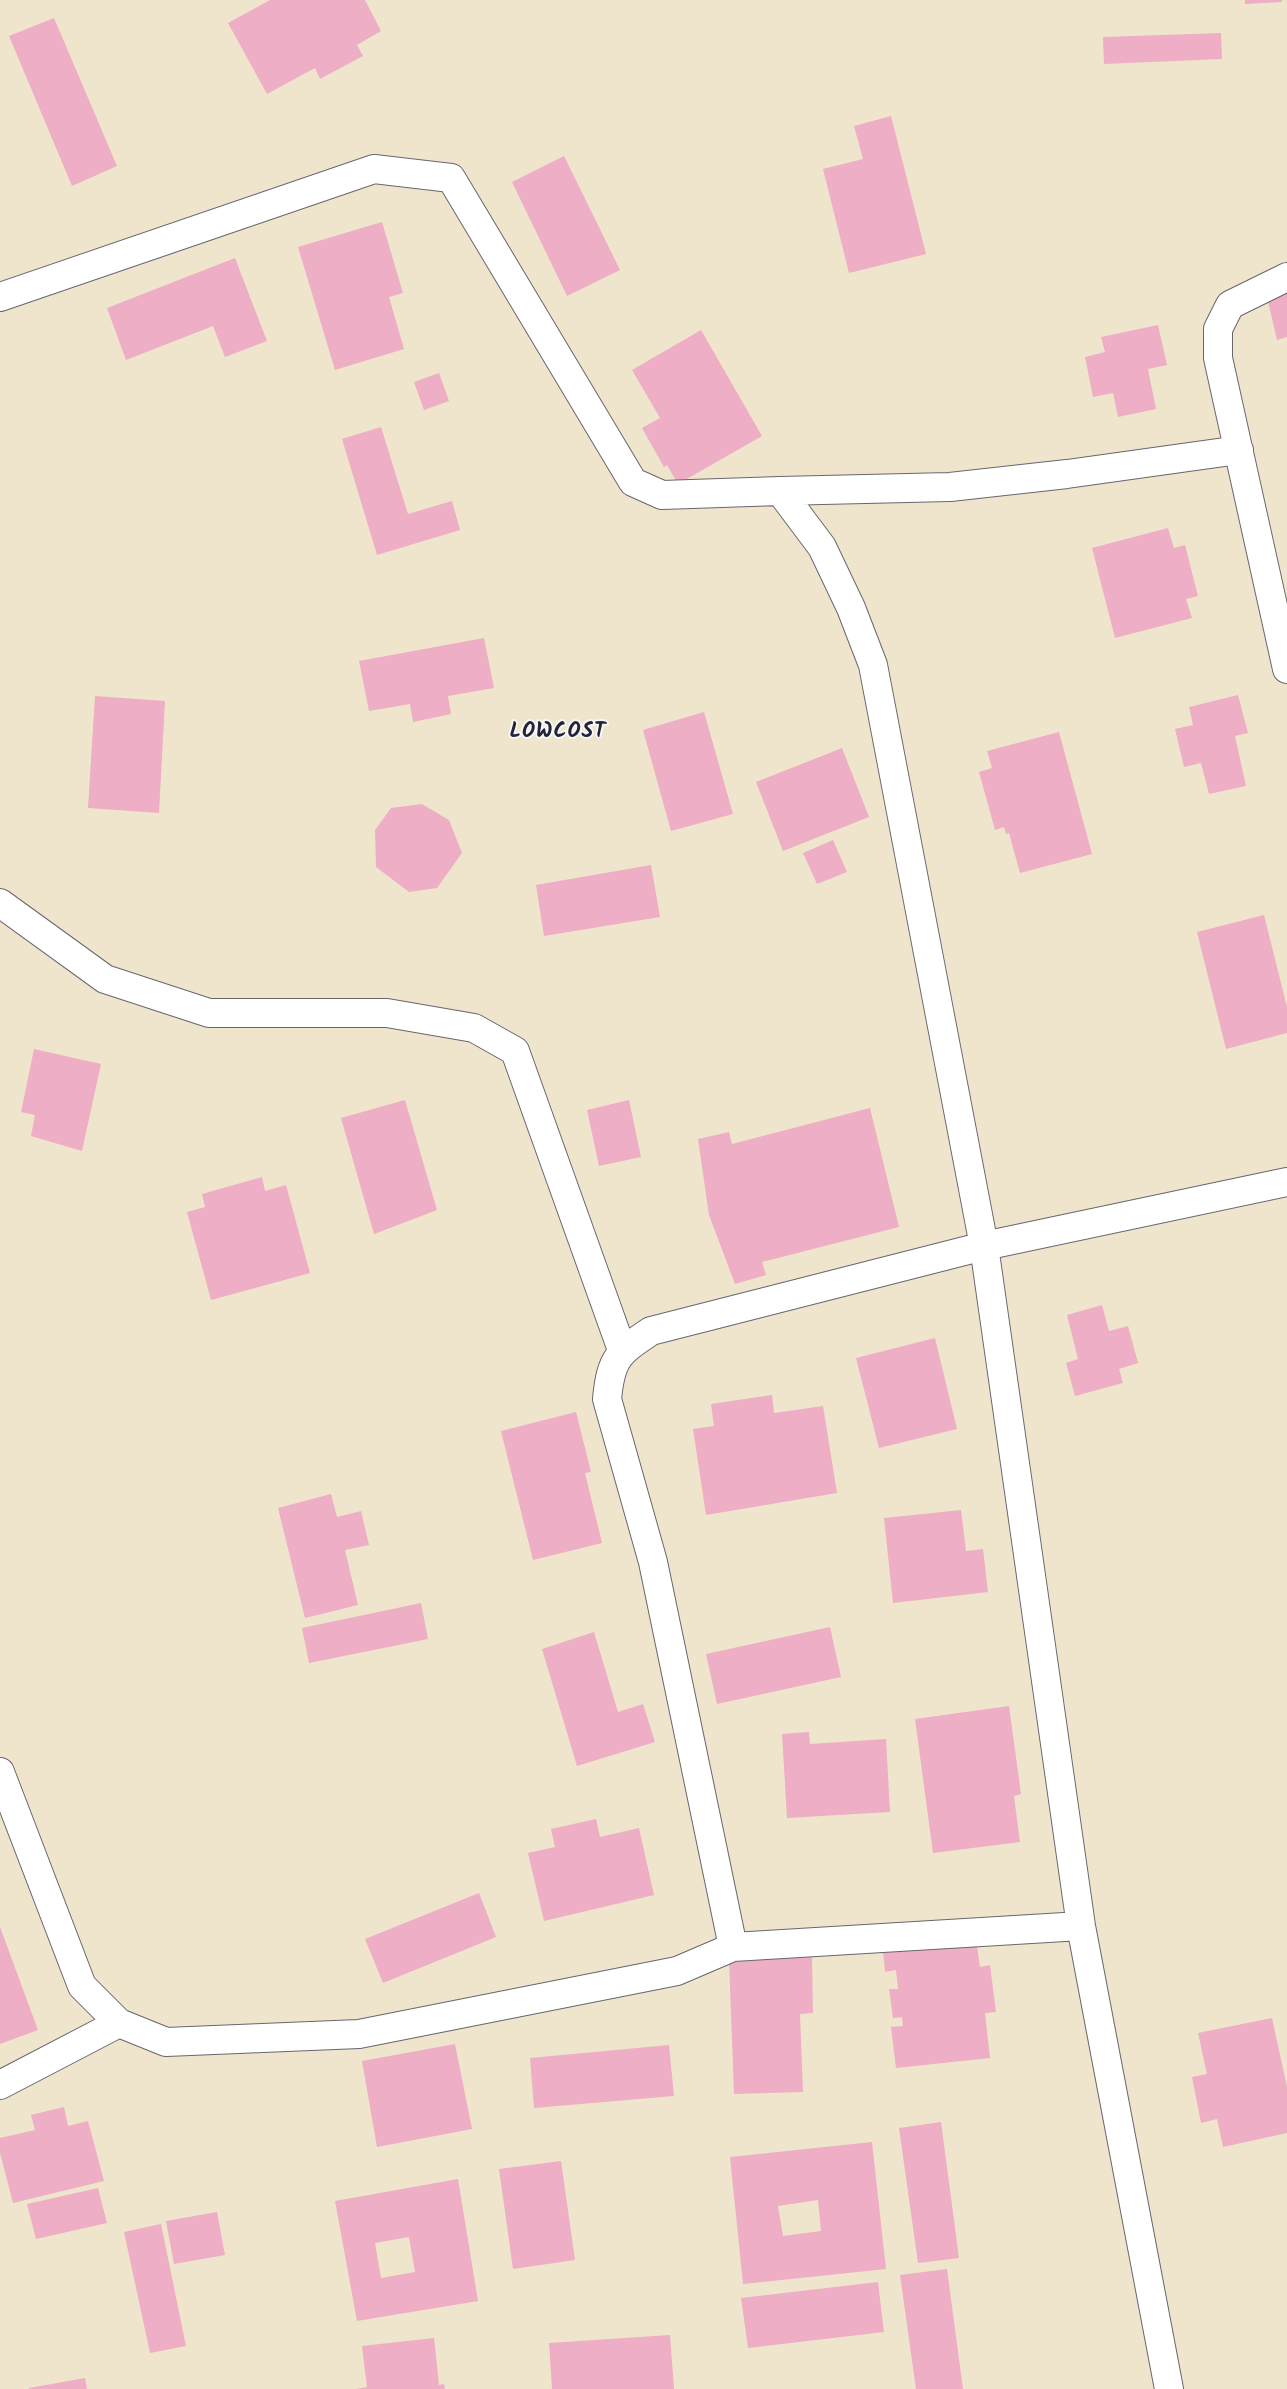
<!DOCTYPE html>
<style>
body{margin:0}
canvas{display:block;background:#eee5cc}
</style>
<canvas width="1287" height="2389"></canvas>
<script>
const ctx = document.querySelector('canvas').getContext('2d');
ctx.lineJoin = 'round';
function fillPath(path, color) { ctx.fillStyle = color; ctx.fill(path, 'evenodd'); }
function strokePath(path, color, width, dash) { ctx.strokeStyle = color; ctx.lineWidth = width; ctx.lineCap = dash ? 'butt' : 'round'; ctx.setLineDash(dash || []); ctx.stroke(path); }
function label(font, color, halo, rows, align = 'center') {
  ctx.font = font + ' Kalam,sans-serif'; ctx.lineWidth = 4; ctx.setLineDash([]); ctx.textBaseline = 'middle'; ctx.strokeStyle = halo; ctx.fillStyle = color; for (const [text, x, y, turn = 0] of rows) {
    ctx.save(); ctx.translate(x, y); ctx.rotate((+turn || 0) * Math.PI / 180); ctx.textAlign = isNaN(turn) ? turn : align; if (halo) ctx.strokeText(text, 0, 0); ctx.fillText(text, 0, 0); ctx.restore();
  }
}
const building = new Path2D(`
 M270 0H365L381 31 357 45 363 56 320 79 315 68 267 94 228 23Z
 M1245 0H1282V2L1245 4Z
 M54 18 117 166 72 186 9 36Z
 M1221 33 1222 59 1104 64 1103 37Z
 M891 116 926 254 849 273 823 169 863 159 854 126Z
 M564 156 620 270 567 296 512 182Z
 M382 222 403 293 389 297 404 349 335 370 298 247Z
 M235 258 267 341 225 357 213 326 126 360 107 308Z
 M1287 293V337L1277 340 1267 297Z
 M1158 325 1167 365 1148 369 1156 409 1118 417 1113 393 1093 397 1085 357 1105 352 1101 337Z
 M701 330 762 436 678 484 667 465 664 467 642 428 660 418 632 370Z
 M439 373 449 401 424 410 414 382Z
 M381 427 408 514 452 501 460 530 377 555 342 439Z
 M1168 528 1174 548 1185 545 1198 596 1186 599 1192 618 1115 638 1092 548Z
 M484 638 494 688 448 696 451 714 413 722 410 704 369 711 359 661Z
 M1238 695 1248 733 1235 736 1246 786 1209 794 1201 763 1184 767 1175 729 1193 725 1189 707Z
 M95 696 165 701 159 813 88 808Z
 M704 712 733 814 671 831 643 730Z
 M1059 732 1092 854 1020 873 1009 833 1006 834 1004 827 995 830 979 772 992 768 987 751Z
 M842 748 869 817 783 851 756 782Z
 M422 804 449 820 462 853 437 888 409 892 376 867 375 830 391 808Z
 M833 840 847 872 817 884 803 853Z
 M651 865 660 917 544 936 536 885Z
 M1264 915 1287 1007V1033L1226 1049 1197 932Z
 M34 1049 101 1064 82 1151 31 1136 35 1115 21 1112Z
 M405 1100 437 1210 374 1234 341 1118Z
 M629 1100 641 1157 599 1166 587 1110Z
 M870 1108 899 1227 762 1262 766 1275 735 1284 709 1215 698 1139 729 1132 732 1144Z
 M262 1177 265 1191 286 1185 310 1273 211 1300 187 1212 205 1207 202 1194Z
 M1102 1305 1109 1331 1128 1326 1138 1363 1119 1369 1123 1383 1075 1396 1066 1363 1078 1359 1067 1315Z
 M935 1338 957 1429 879 1448 856 1358Z
 M772 1395 774 1413 823 1406 837 1493 706 1515 693 1429 714 1426 711 1404Z
 M576 1412 591 1472 585 1473 602 1543 533 1560 501 1431Z
 M331 1494 337 1517 361 1511 369 1545 345 1550 358 1605 305 1618 278 1508Z
 M961 1510 966 1551 983 1549 988 1592 893 1603 884 1518Z
 M421 1603 428 1639 309 1663 302 1628Z
 M830 1627 841 1677 717 1704 706 1654Z
 M594 1632 618 1712 643 1704 655 1742 577 1766 542 1649Z
 M1009 1706 1021 1794 1014 1796 1020 1842 933 1853 915 1719Z
 M809 1732 810 1744 886 1739 890 1812 787 1818 782 1734Z
 M596 1819 600 1837 639 1828 654 1895 544 1921 528 1853 555 1847 551 1829Z
 M479 1893 496 1937 383 1983 365 1939Z
 M0 1927 38 2030 0 2044Z
 M976 1939 980 1967 990 1965 996 2012 985 2013 990 2058 896 2068 891 2027 903 2026 902 2017 893 2018 889 1989H898L896 1970 885 1972 883 1950Z
 M812 1957 813 2013 800 2014 803 2092 734 2094 729 1960Z
 M1272 2018 1287 2087V2133L1223 2147 1217 2119 1201 2123 1192 2077 1207 2074 1198 2033Z
 M455 2044 472 2129 377 2147 362 2061Z
 M669 2045 674 2096 534 2108 530 2058Z
 M64 2107 68 2126 88 2121 104 2181 13 2203 0 2153V2138L35 2130 31 2115Z
 M941 2122 959 2258 918 2263 899 2128Z
 M872 2142 886 2269 743 2284 730 2157ZM818 2200 821 2231 783 2236 778 2206Z
 M561 2161 575 2260 513 2269 499 2169Z
 M458 2179 478 2301 357 2321 335 2201ZM409 2237 415 2272 381 2278 375 2243Z
 M98 2188 107 2223 36 2239 27 2204Z
 M217 2212 225 2255 174 2264 166 2221Z
 M161 2224 186 2346 150 2353 124 2232Z
 M947 2269 963 2389H916L900 2275Z
 M878 2282 884 2332 748 2348 741 2298Z
 M670 2335 674 2389H552L549 2343Z
 M434 2338 439 2385 444 2384 445 2389H356L367 2387 362 2346Z
 M85 2378 87 2389H29V2388Z`);
const street = new Path2D(`
 M1287 277 1230 305 1218 329V358L1287 669
 M0 297 374 169 451 178 633 482 662 495 780 491 822 547 851 608 873 665 984 1246 1081 1926 1169 2389
 M780 491 950 487 1067 474 1239 450
 M0 903 105 979 209 1013H387L474 1028 515 1051 622 1350
 M0 1772 82 1986 119 2023 166 2042 359 2034 677 1971 733 1947 1081 1926
 M733 1947 653 1562 607 1399C611 1358 618 1353 651 1331L984 1246 1287 1182
 M0 2085 119 2023`);
const districtNames = [
 ["LOWCOST",558,733]
];
fillPath(building, '#eeaec5');
strokePath(street, '#69666e', 30);
strokePath(street, '#fff', 28);
ctx.letterSpacing = '1px';
label('bold 21px', '#22223b', '#f6f6f2', districtNames);
ctx.letterSpacing = '0px';
</script>
